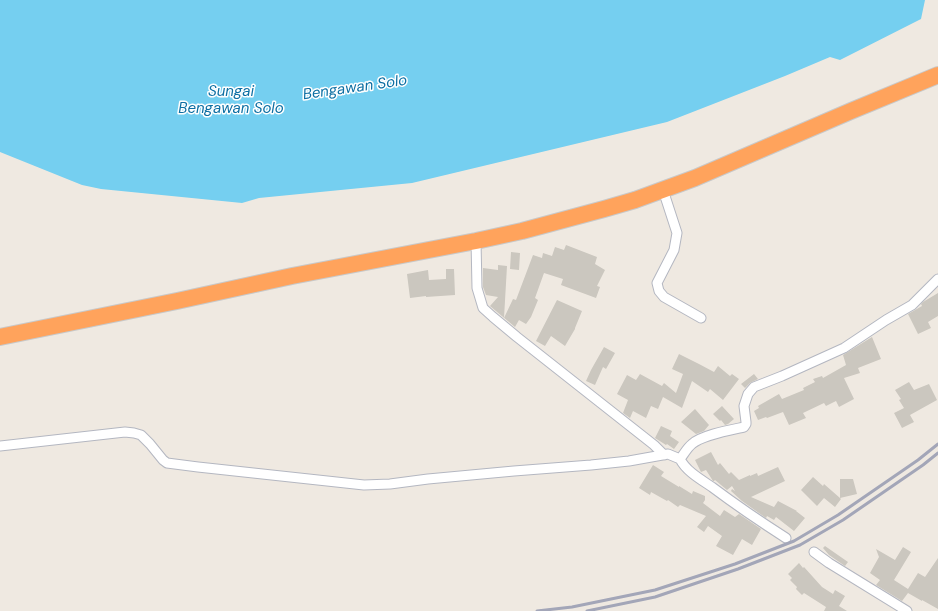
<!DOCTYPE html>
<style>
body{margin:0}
canvas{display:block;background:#efe9e1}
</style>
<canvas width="938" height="611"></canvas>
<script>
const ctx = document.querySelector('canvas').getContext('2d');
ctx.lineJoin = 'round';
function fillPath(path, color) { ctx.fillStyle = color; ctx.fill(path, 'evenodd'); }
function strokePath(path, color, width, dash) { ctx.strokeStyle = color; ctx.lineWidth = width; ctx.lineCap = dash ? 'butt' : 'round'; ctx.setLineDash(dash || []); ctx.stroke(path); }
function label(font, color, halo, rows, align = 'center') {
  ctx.font = font + ' "DM Sans",sans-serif'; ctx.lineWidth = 3; ctx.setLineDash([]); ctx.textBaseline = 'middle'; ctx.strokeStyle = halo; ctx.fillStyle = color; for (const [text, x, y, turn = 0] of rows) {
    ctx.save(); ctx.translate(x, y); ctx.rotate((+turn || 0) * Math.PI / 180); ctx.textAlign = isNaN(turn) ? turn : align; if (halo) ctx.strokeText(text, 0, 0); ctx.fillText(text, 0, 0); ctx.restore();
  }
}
const water = new Path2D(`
 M0 0H925L921 19 840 60 830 57 785 76 667 122 412 183 259 198 242 203 101 189 82 185 0 152Z`);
const building = new Path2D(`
 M566 245 597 257 595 264 605 270 597 286 600 287 596 298 561 285 563 279 544 273 535 298 538 300 531 317 526 324 519 320 515 327 490 306 498 297 486 295 483 287V268L498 270V265L507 266 504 318 513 299 516 300 533 255 542 258 543 253 552 256 555 247 564 250Z
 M511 252 520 253 519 270 510 269Z
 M446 269H454L455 295 426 297V296L410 298 407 274 428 270 429 280 446 279Z
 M938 293V316L928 322 931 328 918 334 908 314 922 306 921 304 923 302Z
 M557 300 582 311 575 328V329L565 346 551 336 545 346 536 341Z
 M872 337 881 359 858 368 860 373 844 378 854 399 839 407 836 401 826 406 824 403 803 413 806 418 789 425 783 412 767 418 766 417 758 420 754 411 759 408 758 406 779 394 782 399 804 390 803 388 815 382 813 379 822 376 823 378 846 365 843 355Z
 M604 347 615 353 606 369 603 367 595 385 586 381 591 370Z
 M679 354 699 364 714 372 718 366 730 376 732 374 739 379 723 400 710 389 708 392 692 381 682 408 663 397 658 409 651 406 646 418 633 411 630 418 623 413 628 400 617 394 627 375 636 380 640 374 662 386 664 383 676 393 683 374 672 369Z
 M754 374 758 379 750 383 745 388 741 384Z
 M909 382 914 390 929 384 937 400 910 415 914 422 902 428 894 413 904 408 899 400 901 399 895 390Z
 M722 406 734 419 728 424 725 425 721 420 720 421 713 414Z
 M695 409 709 425 704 431 696 434 681 422Z
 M661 426 672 431 670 436 679 442 674 449 667 444 666 445 655 438Z
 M711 452 718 465 720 463 729 474 731 472 739 480 750 475V476L757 473 758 476 778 467 785 481 751 497 774 507 778 501 797 511H796L805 518 794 531 776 517 774 520 767 516 766 518 742 501 731 491 732 489 735 491 732 486 727 490 715 480 714 481H713L706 470 701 472 695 460Z
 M653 465 664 472 661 476 679 487V486L692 494 693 491 705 496V500L703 503 720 516 724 510 735 517 739 514 761 529 752 545 742 539 733 555 716 546 722 536 708 526 704 532 697 527 706 516 680 505 678 507 668 500 667 501 651 492 650 495 639 488Z
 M813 477 823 486 824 484 840 498V479H853L857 494 840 498 841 499 835 507 824 498 817 506 801 490Z
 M825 546 848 562 845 566 829 555 823 548Z
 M903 547 911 552 894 580 908 589 918 573 925 577 938 558V609L922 600V601L908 593 902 601 876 585 880 580 870 573 879 557 876 549 895 560Z
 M799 563 803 568 804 567 822 587 833 594 835 590 845 596 839 606 847 611H824L826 607 804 593 802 595 796 589 797 587 790 580 792 578 788 574Z`);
const street = new Path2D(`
 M663 190 677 233 674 250 657 283 659 291 664 297 701 318
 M476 241 477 288 483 308 493 317 517 337 654 445 664 455
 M0 446 125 432 134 433 141 435 150 444 163 460 167 463 198 467 364 485 390 484 428 479 514 471 591 465 629 461 668 454 680 459
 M786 538C761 522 736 505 712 487 700 479 686 471 680 459 684 454 687 448 692 444 702 435 730 430 744 427L746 424V422L744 406 748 394 754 387 782 376 844 348 886 320 912 305 938 279
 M814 552 829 563 907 611`);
const highway = new Path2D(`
 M0 337 177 301 292 276 476 241 522 231 604 209 635 200 695 178 851 111 938 75`);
const rail = new Path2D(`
 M537 611 572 607 655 590 735 564 794 541 838 515 918 460 938 444
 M587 611 655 597 738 569 800 545 843 520 923 465 938 453`);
const waterNames = [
 ["Bengawan Solo",355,88,-8],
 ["Sungai",231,92],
 ["Bengawan Solo",231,109]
];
fillPath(water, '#75cff0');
fillPath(building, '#cbc7bf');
strokePath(street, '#b4b7c1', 11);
strokePath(highway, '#c9c9c9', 18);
strokePath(street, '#fff', 9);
strokePath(highway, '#ffa35c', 16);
strokePath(rail, '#a3a6b8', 3);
label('italic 15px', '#0d6fa3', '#fff', waterNames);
</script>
